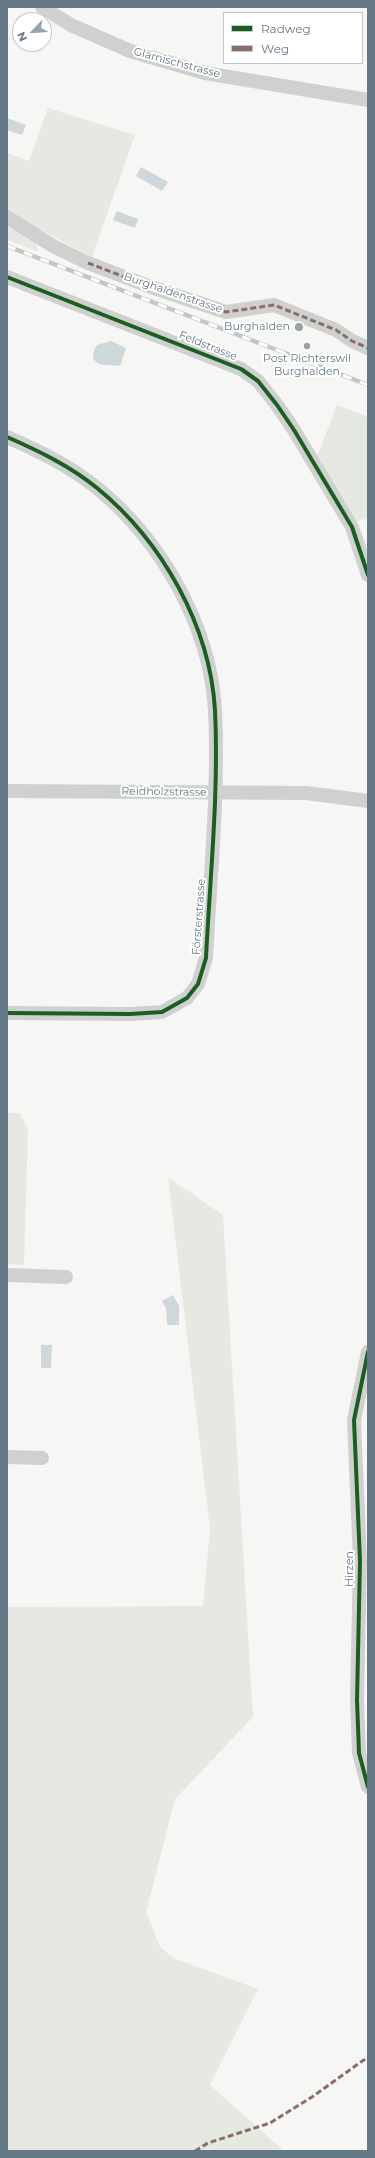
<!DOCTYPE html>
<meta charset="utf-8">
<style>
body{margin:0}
#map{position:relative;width:375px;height:2158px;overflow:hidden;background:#f6f6f4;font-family:Montserrat,sans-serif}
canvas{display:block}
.frame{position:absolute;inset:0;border:8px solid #647886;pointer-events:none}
.legend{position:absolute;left:223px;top:12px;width:140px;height:52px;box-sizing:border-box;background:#fff;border:1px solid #c1c9cf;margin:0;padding:5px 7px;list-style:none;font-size:12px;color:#647886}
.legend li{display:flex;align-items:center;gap:8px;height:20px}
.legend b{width:20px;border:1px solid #c1c9cf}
.north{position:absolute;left:12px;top:12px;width:40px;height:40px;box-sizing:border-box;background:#fff;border:1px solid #c1c9cf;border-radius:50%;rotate:245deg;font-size:11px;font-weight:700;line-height:16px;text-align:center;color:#647886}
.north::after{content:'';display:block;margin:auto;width:14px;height:18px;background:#97a4ac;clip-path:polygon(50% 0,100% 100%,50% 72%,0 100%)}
</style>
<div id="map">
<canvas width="375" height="2158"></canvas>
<div class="frame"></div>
<ul class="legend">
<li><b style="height:5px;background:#1b5e20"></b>Radweg</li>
<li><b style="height:5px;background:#8d6e63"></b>Weg</li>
</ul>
<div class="north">N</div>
</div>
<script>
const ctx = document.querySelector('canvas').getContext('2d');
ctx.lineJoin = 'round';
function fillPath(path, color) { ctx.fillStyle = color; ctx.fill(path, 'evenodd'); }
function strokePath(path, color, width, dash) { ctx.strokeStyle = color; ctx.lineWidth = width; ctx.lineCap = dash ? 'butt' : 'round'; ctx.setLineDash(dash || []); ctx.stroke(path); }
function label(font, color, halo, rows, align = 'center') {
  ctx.font = font + ' Montserrat,sans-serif'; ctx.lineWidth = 4; ctx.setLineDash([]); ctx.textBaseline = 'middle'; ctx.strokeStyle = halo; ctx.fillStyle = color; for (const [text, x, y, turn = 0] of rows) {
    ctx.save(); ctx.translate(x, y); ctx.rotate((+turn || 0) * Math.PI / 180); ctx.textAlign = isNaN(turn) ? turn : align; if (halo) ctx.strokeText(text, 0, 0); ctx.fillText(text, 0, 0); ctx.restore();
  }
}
const green = new Path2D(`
 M48 108 135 135 92 257 7 212V153L29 161Z
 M7 223 35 242 39 252 7 240Z
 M337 405 368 417V518L353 523 316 459Z
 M7 1113H20L28 1129 24 1265 7 1264Z
 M168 1177 223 1215 253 1717 175 1799 146 1912 160 1947 173 1958 258 1989 210 2085 284 2151H7V1607L203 1606 210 1529Z`);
const water = new Path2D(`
 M7 118 26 125 22 135 7 130Z
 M141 167 168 182 162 191 136 176Z
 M117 211 138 219 135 228 113 220Z
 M111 341 126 348 120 366C107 365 84 367 97 345Z
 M173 1295 179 1306V1325H167L166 1308 162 1301Z
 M41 1345H52L51 1368H41Z`);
const street = new Path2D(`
 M42 7 71 25 130 51 205 73 368 100
 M7 217 53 246 88 263 151 287 226 312 274 305 336 330 352 341 368 348
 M7 277 241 369 258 381 277 405 294 430 352 527 368 575
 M7 437C39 451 70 466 97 488 162 541 210 626 215 710 219 793 210 876 206 958L198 984 187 998 162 1012 130 1014 7 1013
 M7 791 306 793 368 801
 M7 1275 66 1277
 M368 1352 354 1420 360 1561 357 1700 359 1753 368 1787
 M7 1457 42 1458`);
const rail = new Path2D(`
 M7 246 368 385`);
const quiet = new Path2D(`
 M88 263 151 287 226 312 274 305 336 330 352 341 368 348
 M195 2151 208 2143 270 2123 312 2097 368 2057`);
const cycleway = new Path2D(`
 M7 277 241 369 258 381 277 405 294 430 352 527 368 575
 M7 437C39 451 70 466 97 488 162 541 210 626 215 710 219 793 210 876 206 958L198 984 187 998 162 1012 130 1014 7 1013
 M368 1352 354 1420 360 1561 357 1700 359 1753 368 1787`);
const markers = [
 [299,327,5,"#97a4ac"],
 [307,346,4,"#97a4ac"]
];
const streetNames = [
 ["Glärnischstrasse",177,63,15],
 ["Burghaldenstrasse",173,293,19],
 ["Feldstrasse",208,346,22],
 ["Reidholzstrasse",164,792,1],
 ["Försterstrasse",199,917,-86],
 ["Hirzen",350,1569,-90]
];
const poiNames = [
 ["Burghalden",290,327],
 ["Post Richterswil",307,359,"center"],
 ["Burghalden",307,372,"center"]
];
fillPath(green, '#e6e9e2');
fillPath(water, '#ced7d9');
strokePath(street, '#cfd1d1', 14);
strokePath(rail, '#c4c6c6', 4.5);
strokePath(rail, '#fff', 3, [9]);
strokePath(quiet, '#8d6e63', 3, [6, 3]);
strokePath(cycleway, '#1b5e20', 4);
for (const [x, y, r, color] of markers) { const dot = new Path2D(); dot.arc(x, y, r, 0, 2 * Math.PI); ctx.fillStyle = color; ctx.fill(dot); strokePath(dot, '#fff', 1.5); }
label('11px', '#647886', '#fff', streetNames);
label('11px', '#647886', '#fff', poiNames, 'right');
</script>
